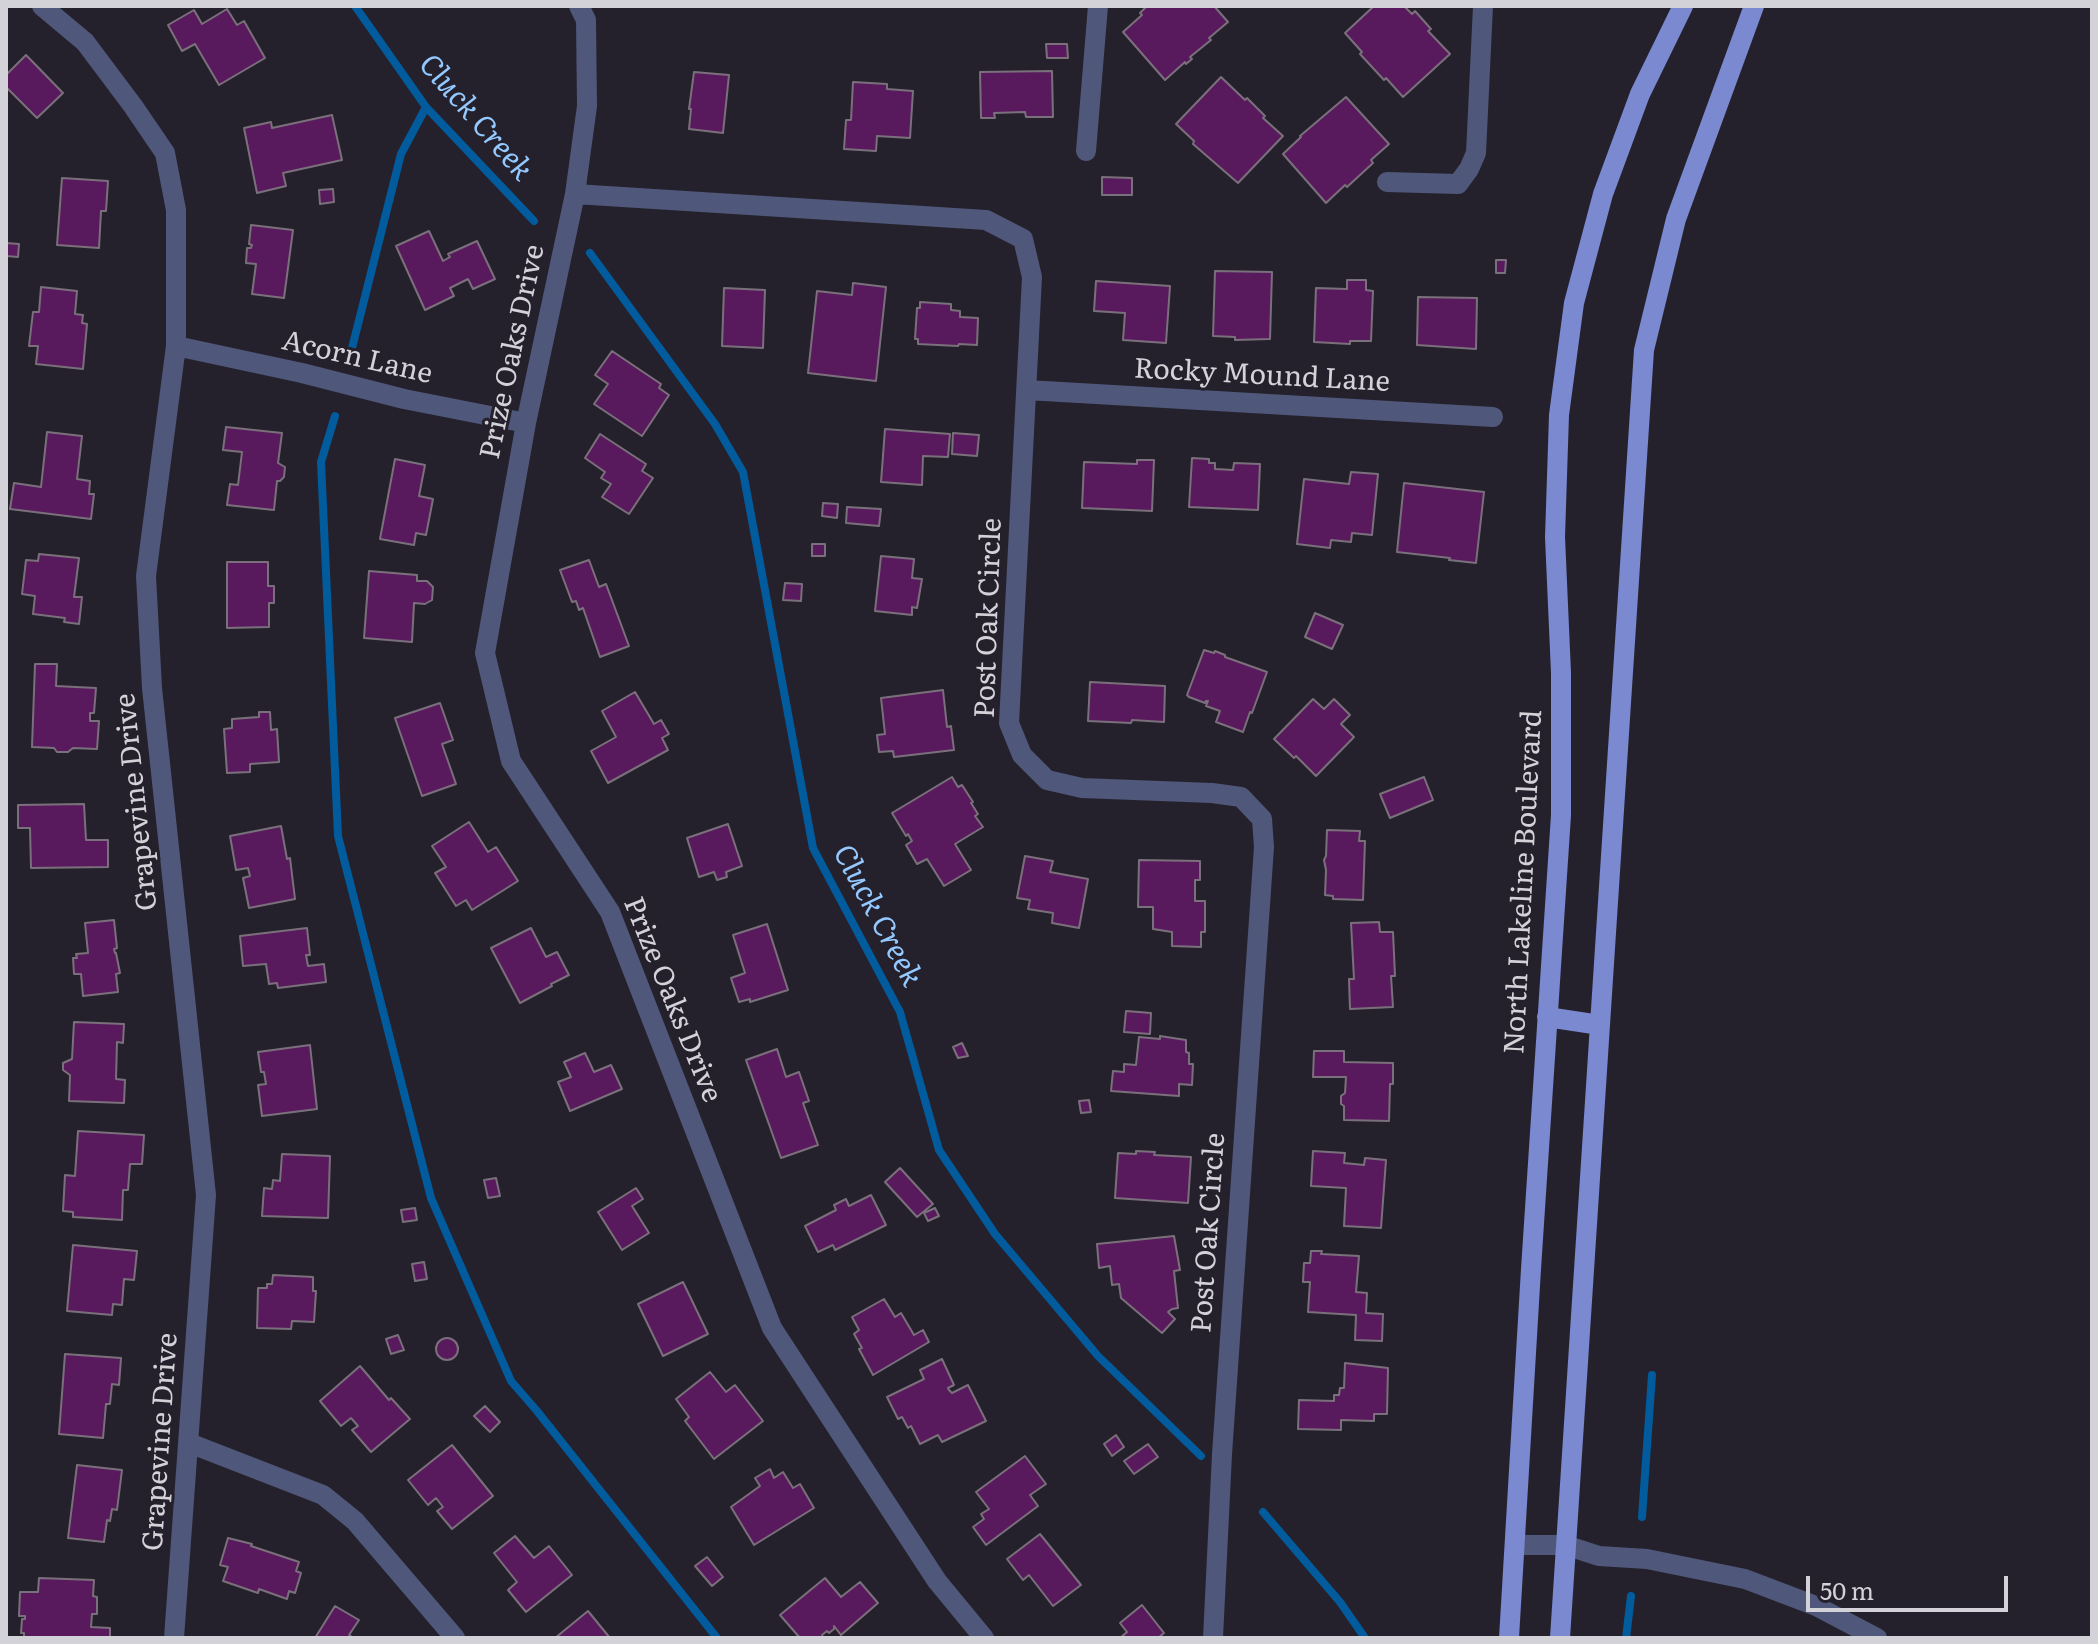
<!DOCTYPE html>
<style>
body{margin:0}
#map{position:relative;width:2098px;height:1644px;overflow:hidden;background:#25212c;font-family:Literata,serif}
canvas{display:block}
.frame{position:absolute;inset:0;border:8px solid #d4d2d9;pointer-events:none}
.scale{position:absolute;left:1806px;top:1576px;width:202px;height:36px;box-sizing:border-box;border:4px solid #d4d2d9;border-top:0;padding-left:10px;font-size:24px;line-height:28px;white-space:nowrap;color:#d4d2d9;-webkit-text-stroke:6px #25212c;paint-order:stroke}
</style>
<div id="map">
<canvas width="2098" height="1644"></canvas>
<div class="frame"></div>
<div class="scale">50 m</div>
</div>
<script>
const ctx = document.querySelector('canvas').getContext('2d');
ctx.lineJoin = 'round';
function strokePath(path, color, width, dash) { ctx.strokeStyle = color; ctx.lineWidth = width; ctx.lineCap = dash ? 'butt' : 'round'; ctx.setLineDash(dash || []); ctx.stroke(path); }
function fillPath(path, color) { ctx.fillStyle = color; ctx.fill(path, 'evenodd'); }
function label(font, color, halo, rows, align = 'center') {
  ctx.font = font + ' Literata,serif'; ctx.lineWidth = 6; ctx.setLineDash([]); ctx.textBaseline = 'middle'; ctx.strokeStyle = halo; ctx.fillStyle = color; for (const [text, x, y, turn = 0] of rows) {
    ctx.save(); ctx.translate(x, y); ctx.rotate((+turn || 0) * Math.PI / 180); ctx.textAlign = isNaN(turn) ? turn : align; if (halo) ctx.strokeText(text, 0, 0); ctx.fillText(text, 0, 0); ctx.restore();
  }
}
const stream = new Path2D(`
 M355 6 426 107 534 221
 M590 253 715 424 743 472 813 848 900 1012 939 1150 995 1234 1098 1356 1201 1456
 M351 352 401 154 426 107
 M335 416 321 462 338 836 431 1198 511 1381 537 1411 717 1638
 M1263 1512 1340 1602 1365 1638
 M1642 1517 1652 1375
 M1626 1638 1631 1596`);
const building = new Path2D(`
 M1147 6H1214L1228 22 1209 38 1211 40 1190 57 1192 59 1186 64 1185 62 1165 80 1123 32 1142 15 1140 13Z
 M1374 6H1404L1412 14 1415 11 1431 29 1428 31 1450 54 1403 97 1386 78 1384 80 1360 54 1362 52 1345 33Z
 M227 9 237 25 244 21 265 58 219 85 195 44 182 51 168 25 194 10 202 24Z
 M1046 44H1067L1068 58H1047Z
 M26 55 63 93 37 118 6 87V75Z
 M1052 71 1053 117H1026L1025 112 994 113 995 118H981L980 72Z
 M694 72 729 75 723 133 689 129 691 109H689Z
 M1221 77 1245 100 1247 98 1265 116 1263 118 1283 136 1238 183 1193 144 1194 141 1176 124Z
 M853 82 887 84V89L913 91 910 138 877 136 876 151 844 149 846 120H851Z
 M1346 97 1389 144 1371 160 1373 163 1347 187 1345 185 1326 203 1283 154 1301 137 1300 136Z
 M332 115 342 160 283 173 286 186 257 193 244 128 271 122 272 128Z
 M1102 177 1132 178V195H1102Z
 M62 178 108 181 106 211H101L99 248 57 245Z
 M333 189 334 202 320 204 319 190Z
 M251 225 293 230 284 298 252 294 256 264 246 263 247 248H251L252 245 249 244Z
 M429 231 443 261 450 257 448 254 477 241 495 279 473 289 468 279 450 288 454 296 425 310 396 246Z
 M6 243 19 244 18 257 6 256Z
 M1496 260H1506L1505 273H1496Z
 M1215 271 1272 272 1270 339 1235 340V337L1213 336Z
 M1347 280H1366V290L1373 291 1371 341H1350V344L1314 342 1316 288 1347 289Z
 M1096 281 1170 286 1166 343 1123 340 1125 313 1094 311Z
 M853 283 886 287 876 381 808 373 817 291 852 295Z
 M41 287 77 291 75 314 83 315 82 323 87 324 83 369 36 364 38 346H29L33 312H39Z
 M724 288 765 290 763 348 722 346Z
 M1418 297 1477 298 1476 349 1417 345Z
 M920 302 951 304V310L960 311V317L978 318 977 345 959 344 958 346 918 344V339H915L917 308H920Z
 M612 351 661 384 659 388 669 395 642 436 594 404 608 384 595 375Z
 M226 427 282 433 278 463 285 467 284 477 280 481H277L274 510 227 505 230 484 238 485 242 452 223 450Z
 M885 429 950 434 948 457 923 456 922 485 881 482Z
 M47 432 82 436 77 479 90 481 89 494H94L91 519 10 509 14 483 41 487Z
 M953 433 979 435 977 456 952 454Z
 M600 434 646 464 642 471 653 478 629 514 602 497 611 484 601 478 605 472 585 458Z
 M1192 458 1209 459V463H1215V469L1233 470 1234 463 1260 464 1258 510 1189 507Z
 M395 459 425 465 419 496 433 499 426 535 416 533 414 545 380 539Z
 M1137 460H1154L1152 511 1082 508 1084 462 1137 464Z
 M1351 472 1378 474 1372 535 1352 533 1351 542 1331 540 1330 548 1297 544 1304 479 1349 484Z
 M1404 483 1484 492 1476 563 1449 560 1450 558 1397 552Z
 M823 503 838 504 837 518 822 516Z
 M847 507 881 509 879 526 846 523Z
 M812 544H825V556H812Z
 M39 554 79 558 74 597H82L79 624 64 622 65 618 33 614 35 596 22 594 26 560 38 561Z
 M881 556 914 559 912 578 922 579 917 608 912 607V615L875 611Z
 M589 560 599 587 606 584 629 646 600 657 583 608 579 610 576 601 572 602 560 570Z
 M227 562H268V586H274V603H269V627L227 628Z
 M369 571 417 575V581H427L433 587 432 600 425 604 414 603 412 642 364 638Z
 M785 583 802 584 801 601 783 600Z
 M1315 613 1343 625 1332 649 1305 637Z
 M1204 650 1214 653 1215 651 1225 655V657L1267 672 1252 713 1250 712 1243 732 1216 722 1220 711 1206 706 1208 701H1206L1205 703 1189 697 1187 695Z
 M35 664H57L56 686 96 688 94 713H90V721H99L97 749 73 748 68 752H57L54 748 32 747Z
 M1090 682 1165 686 1164 722 1132 720 1131 723 1088 721Z
 M943 690 947 727 951 726 954 750 894 757 893 751 879 752 877 735 885 734 881 698Z
 M635 692 654 724 661 720 669 734 662 738 668 750 608 783 591 751 616 737 602 711Z
 M1313 699 1324 709 1334 699 1350 715 1341 724 1354 737 1316 776 1296 756 1294 758 1274 739Z
 M440 703 453 740 442 744 456 784 422 796 395 718Z
 M259 712H270L271 730 277 729 279 762 250 764V772L227 773 224 729 232 728V719L259 717Z
 M952 777 958 787 962 785 973 802 971 803 978 814 975 816 983 827 955 844 971 870 944 886 927 859 917 864 906 845 912 841 908 834 906 836 892 813Z
 M1424 777 1433 800 1390 818 1380 794Z
 M84 804 86 840H108V867L31 868 30 828H18V805Z
 M469 822 488 852 496 847 518 881 472 910 466 900 456 906 435 873 446 867 432 846Z
 M728 824 742 866 726 872 727 877 717 880 714 872 699 877 687 838Z
 M281 826 287 859 290 858 295 899 249 908 243 878 250 876 248 868 236 870 230 836Z
 M1327 830 1360 831 1359 841H1365L1363 900 1333 899V896L1325 895 1326 870 1324 860 1326 856Z
 M1025 856 1053 861 1050 872 1088 879 1079 928 1052 923 1053 913 1028 909 1030 900 1017 898Z
 M1139 860 1200 861V880H1195V901H1205V932H1201V947L1172 946V932L1153 929V907H1138Z
 M114 920 117 948 114 949 115 953H116L120 973 116 974 118 992 83 996 81 974H74L73 958H77L76 954 88 953 85 923Z
 M1379 922 1380 932H1393L1395 976H1391L1393 1007 1350 1009 1349 979H1354L1351 923Z
 M767 924 788 990 750 1002V999L739 1002 731 978 745 973 733 935Z
 M307 928 310 955H306L308 966 324 964 326 982 278 988 277 983 269 984 266 964 243 966 240 936Z
 M531 928 546 957 557 952 569 975 551 984 552 986 520 1003 491 948Z
 M1126 1011 1151 1013 1150 1034 1124 1032Z
 M74 1022 124 1024 123 1043 117 1042 116 1079 125 1080 124 1103 69 1101 70 1075 63 1070V1063L72 1059Z
 M1160 1036 1186 1040V1052L1189 1053V1064H1193L1192 1085 1179 1084V1096L1111 1091 1113 1071 1124 1072V1064L1136 1065 1139 1037 1160 1039Z
 M962 1043 968 1056 958 1058 953 1047Z
 M310 1045 317 1109 262 1116 258 1085 266 1084 264 1072H261L258 1052Z
 M777 1049 786 1077 799 1072 809 1101 803 1103 818 1145 781 1158 746 1060Z
 M1314 1051H1344V1062L1393 1063V1084H1390L1389 1121 1344 1120V1106L1341 1104V1096L1345 1093 1346 1077H1313Z
 M585 1053 594 1072 611 1065 622 1089 570 1111 558 1082 571 1077 564 1062Z
 M1089 1100 1091 1112 1081 1113 1079 1101Z
 M78 1131 144 1135 142 1164H130L128 1190H123L122 1220 73 1217V1212L63 1211 65 1175 75 1176Z
 M1136 1151 1155 1152 1154 1155 1191 1157 1188 1203 1115 1198 1118 1153 1136 1154Z
 M1313 1151 1345 1153 1344 1163 1364 1165 1365 1158 1386 1160 1381 1228 1344 1226 1346 1188 1311 1186Z
 M282 1154 330 1156 328 1218 262 1216 264 1188 272 1189 273 1180 280 1181Z
 M900 1168 933 1204 917 1217 885 1182Z
 M496 1178 500 1196 488 1198 484 1180Z
 M636 1188 643 1199 632 1206 649 1233 622 1250 598 1212Z
 M871 1195 886 1225 835 1250 833 1245 818 1252 805 1226 836 1210 834 1205 846 1199 849 1206Z
 M415 1208 417 1220 403 1222 401 1210Z
 M935 1208 939 1216 928 1221 924 1213Z
 M1174 1236 1180 1270 1174 1271 1178 1308 1172 1309 1168 1312 1175 1319 1162 1333 1121 1298 1119 1284 1112 1285 1110 1266 1099 1268 1097 1244Z
 M73 1245 137 1251 134 1280 124 1279 122 1305 113 1304 112 1315 67 1311Z
 M1311 1251H1322L1321 1254 1359 1256 1356 1292 1367 1293 1366 1313 1383 1314 1382 1341 1355 1340 1356 1315 1308 1312 1310 1282H1303L1304 1263H1310Z
 M424 1262 427 1279 415 1281 412 1264Z
 M273 1275 313 1277V1291H316L314 1322 292 1321 291 1329 257 1328 258 1288H267V1284H272Z
 M683 1282 708 1334 663 1356 638 1304Z
 M884 1299 895 1317 901 1313 914 1335 923 1330 929 1342 873 1375 859 1349 862 1348 854 1334 859 1330 852 1317Z
 M398 1335 404 1350 391 1354 386 1339Z
 M436 1349a11 11 0 1 1 22 0a11 11 0 1 1-22 0Z
 M65 1354 121 1358 119 1385 112 1384 110 1404H106L103 1438 59 1434Z
 M942 1359 954 1385 948 1388 949 1390 952 1393 968 1385 986 1421 942 1442 938 1435 920 1444 911 1426 908 1428 902 1417 898 1419 887 1397 924 1379 920 1370Z
 M1345 1363 1388 1368 1387 1414H1374V1421L1341 1420V1430L1298 1429 1299 1400 1334 1401V1395H1339L1340 1388H1344Z
 M360 1366 389 1400 391 1398 410 1419 371 1452 352 1430 358 1426 351 1418 341 1426 320 1401Z
 M710 1372 726 1392 735 1385 763 1421 714 1459 685 1421 689 1417 676 1399Z
 M485 1406 500 1422 490 1432 474 1416Z
 M1116 1435 1124 1447 1112 1456 1104 1444Z
 M1148 1444 1158 1457 1134 1474 1124 1461Z
 M452 1445 493 1496 452 1529 437 1511 443 1507 436 1498 428 1505 408 1480Z
 M1025 1456 1046 1484 1030 1495 1038 1506 986 1545 973 1527 984 1519 981 1514 989 1509 976 1492Z
 M77 1465 122 1470 117 1510 112 1509 110 1521 107 1520 104 1542 68 1538Z
 M770 1469 774 1478 783 1472 793 1488 800 1484 814 1508 754 1545 731 1507 760 1486 755 1478Z
 M1040 1534 1081 1585 1053 1606 1029 1575 1023 1580 1007 1559Z
 M515 1536 534 1558 549 1546 572 1575 526 1612 508 1590 517 1582 494 1553Z
 M228 1538 252 1544 251 1546 299 1562 296 1571 301 1573 295 1593 289 1591 287 1599 259 1589 258 1593 223 1581 228 1567 220 1565Z
 M707 1557 723 1577 712 1586 695 1566Z
 M39 1578 94 1580 93 1596 97 1597V1614H92L91 1627 110 1628V1638L24 1637V1633H21L22 1619H25V1616H19L20 1592H38Z
 M825 1578 841 1597 860 1582 878 1603 841 1635 834 1626V1629L829 1633 827 1631 822 1635 823 1638H800L780 1615Z
 M1142 1605 1164 1633 1158 1638H1120L1127 1632 1120 1623Z
 M335 1606 359 1620 349 1635 354 1638H315Z
 M588 1611 610 1638H555Z`);
const minor = new Path2D(`
 M42 6 85 42 133 106 165 153 176 210V346L146 576 152 688 206 1195 174 1638
 M579 6 586 20 587 106 575 194 526 423 485 653 511 761 610 912 772 1328 937 1581 984 1638
 M1086 151 1098 6
 M1387 182 1458 184 1469 169 1476 153 1483 6
 M575 194 986 220 1023 239 1032 277 1009 723 1022 755 1047 780 1082 788 1212 793 1241 797 1262 819 1264 847 1222 1454 1213 1638
 M176 346 302 373 404 399 526 423
 M1027 390 1493 417
 M189 1443 323 1495 355 1521 455 1638
 M1516 1545H1565L1599 1556 1647 1559 1745 1579 1816 1606 1877 1638`);
const major = new Path2D(`
 M1547 1017 1600 1025
 M1509 1638 1531 1269 1561 815V673L1555 537 1559 415 1574 303 1603 194 1640 94 1683 6
 M1560 1638 1644 350 1676 219 1754 6`);
const streetNames = [
 ["Prize Oaks Drive",513,352,-78],
 ["Acorn Lane",357,358,13],
 ["Rocky Mound Lane",1262,376,3],
 ["Post Oak Circle",989,618,-88],
 ["Grapevine Drive",137,802,-96],
 ["North Lakeline Boulevard",1524,882,-87],
 ["Prize Oaks Drive",672,1000,68],
 ["Post Oak Circle",1209,1233,-86],
 ["Grapevine Drive",161,1442,-86]
];
const waterNames = [
 ["Cluck Creek",475,118,49],
 ["Cluck Creek",877,916,62]
];
strokePath(stream, '#015b9c', 8);
fillPath(building, '#591a5d');
strokePath(building, '#7a707b', 2);
strokePath(minor, '#4f577a', 20);
strokePath(major, '#7a89d0', 20);
label('28px', '#d4d2d9', '#25212c', streetNames);
label('italic 30px', '#94c9ff', '#25212c', waterNames);
</script>
